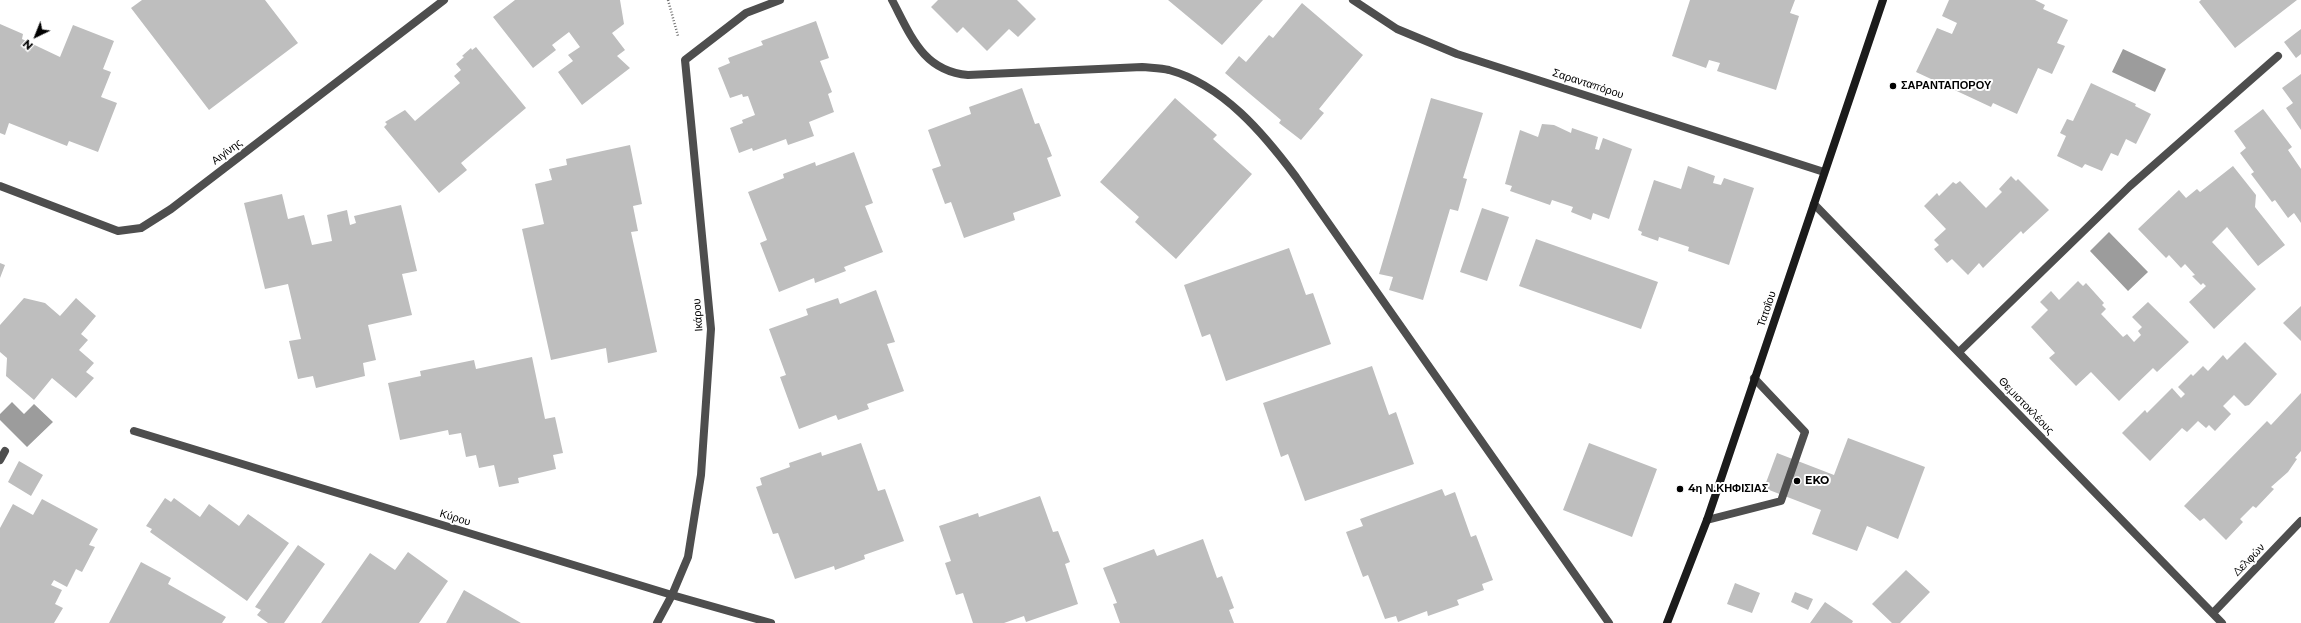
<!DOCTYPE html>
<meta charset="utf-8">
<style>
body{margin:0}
#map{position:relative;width:2301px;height:623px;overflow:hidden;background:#fff;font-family:Montserrat,sans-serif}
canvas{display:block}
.north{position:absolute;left:16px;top:16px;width:40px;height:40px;-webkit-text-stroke:3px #fff;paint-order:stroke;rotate:223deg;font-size:11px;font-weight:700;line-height:16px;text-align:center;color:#000}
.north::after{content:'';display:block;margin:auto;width:14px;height:18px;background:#000;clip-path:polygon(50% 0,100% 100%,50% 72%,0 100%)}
</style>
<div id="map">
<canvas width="2301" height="623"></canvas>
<div class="north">N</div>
</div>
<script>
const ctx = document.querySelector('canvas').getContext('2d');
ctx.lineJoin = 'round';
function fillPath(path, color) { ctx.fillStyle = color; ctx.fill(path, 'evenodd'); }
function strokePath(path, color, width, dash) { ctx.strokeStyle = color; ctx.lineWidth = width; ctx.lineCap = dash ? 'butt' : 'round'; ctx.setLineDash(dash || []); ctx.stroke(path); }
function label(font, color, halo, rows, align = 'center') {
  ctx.font = font + ' Montserrat,sans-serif'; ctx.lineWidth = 4; ctx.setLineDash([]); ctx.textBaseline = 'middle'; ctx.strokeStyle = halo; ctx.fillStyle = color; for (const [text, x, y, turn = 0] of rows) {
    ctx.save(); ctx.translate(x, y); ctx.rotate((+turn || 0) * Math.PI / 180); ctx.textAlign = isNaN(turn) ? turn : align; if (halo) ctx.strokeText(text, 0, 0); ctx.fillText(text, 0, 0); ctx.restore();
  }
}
const water = new Path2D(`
 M2123 49 2166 69 2155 92 2112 72Z
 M2109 232 2148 272 2128 291 2090 251Z
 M12 402 24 414 34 404 53 422 27 447 0 420V414Z`);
const building = new Path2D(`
 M142 0H265L298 43 209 110 131 8Z
 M515 0H620L624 24 612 33 625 50 617 56 630 68 582 105 558 72 573 61 568 55 580 47 569 32 552 45 556 50 533 68 493 17Z
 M938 0H1017L1036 19 1018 37 1009 29 987 51 963 27 957 33 931 7Z
 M1168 0H1263L1222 45Z
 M1690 0H1795L1790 13 1799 16 1776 90 1717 71 1720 63 1709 60 1706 68 1672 56Z
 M1949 0H2035L2045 5 2043 9 2068 20 2057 43 2065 46 2052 74 2038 68 2017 114 1993 103 1991 107 1916 72 1937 28 1952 34 1957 23 1942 16Z
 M2201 0H2297L2235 48 2199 2Z
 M1302 3 1363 55 1319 109 1324 113 1301 140 1279 123 1281 120 1225 73 1239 56 1246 62 1269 35 1273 38Z
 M816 21 829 58 820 61 832 92 828 94 834 112 809 122 814 136 788 145 786 139 753 151 752 148 739 153 730 128 743 123 742 120 755 115 748 96 743 97 742 94 730 98 718 68 730 63 728 58 763 45 761 41Z
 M0 24 23 34 22 39 60 57 73 25 114 41 103 69 111 72 101 97 117 103 98 152 69 141 67 146 9 123 5 135 0 133Z
 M2301 29V54L2296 58 2284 42Z
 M476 47 526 108 461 163 467 170 439 193 384 127 387 124 385 122 405 110 415 121 460 83 454 76 461 70 456 64 464 57 462 56 471 48 472 50Z
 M2301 74V130L2286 108 2293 103 2282 88Z
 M2091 83 2136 104 2135 106 2151 114 2136 144 2126 139 2118 156 2111 153 2102 171 2085 164 2082 168 2057 156 2066 136 2060 133 2067 119 2073 121Z
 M1022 88 1035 124 1039 123 1052 156 1047 158 1061 196 1013 213 1015 220 964 238 951 202 945 204 932 169 941 166 928 130 971 114 969 107Z
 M1175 98 1217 135 1213 139 1252 174 1176 259 1135 222 1139 217 1100 182Z
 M1431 98 1483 113 1463 178 1467 179 1458 211 1450 209 1423 300 1389 290 1393 277 1379 274Z
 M2263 109 2292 147 2288 150 2301 169V223L2294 213 2288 218 2275 200 2272 202 2251 174 2254 172 2240 153 2246 148 2234 131Z
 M1542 124 1554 125 1571 133 1572 128 1598 137 1595 149 1599 150 1603 138 1632 149 1609 219 1593 213 1591 220 1571 212 1573 207 1552 200 1550 205 1510 191 1512 186 1505 184 1520 130 1538 137Z
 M630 145 642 204 633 206 638 231 631 232 657 352 608 363 606 348 551 360 522 229 544 224 535 184 552 180 549 169 567 165 566 159Z
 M854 152 873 203 865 206 883 252 844 267 846 271 815 283 814 278 779 292 760 243 767 240 748 192 784 178 783 174 815 162 816 166Z
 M1688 166 1715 176 1713 183 1721 185 1724 178 1754 188 1729 265 1688 251 1689 247 1659 237 1658 241 1641 235 1642 232 1638 230 1654 180 1681 189Z
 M2233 166 2256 195 2255 207 2285 245 2258 266 2227 227 2212 242 2256 289 2214 329 2189 302 2206 286 2203 283 2201 285 2192 276 2195 275 2185 264 2181 268 2169 255 2166 258 2138 229 2179 190 2186 198 2197 189 2200 192Z
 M2011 176 2016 181 2018 179 2049 210 2023 234 2021 231 1983 268 1979 263 1968 275 1952 259 1947 263 1934 249 1939 245 1934 240 1946 229 1924 206 1937 193 1939 196 1953 182 1956 184 1960 181 1986 208 2002 192 1999 189Z
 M282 194 288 219 304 215 312 245 332 241 327 215 347 210 350 225 356 223 354 216 401 205 417 271 402 274 412 315 368 325 376 360 363 363 365 376 316 388 313 376 298 379 289 341 301 339 288 284 265 289 244 203Z
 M1482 208 1509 217 1487 281 1460 272Z
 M1536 239 1658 282 1641 329 1519 286Z
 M1289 248 1306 295 1313 293 1331 344 1226 381 1210 334 1202 337 1184 285Z
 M0 263 5 265 0 278Z
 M2078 281 2083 286 2086 283 2104 303 2102 305 2106 309 2101 314 2123 337 2127 334 2134 342 2141 335 2138 331 2142 327 2132 317 2148 302 2189 342 2157 372 2153 368 2119 401 2091 372 2076 386 2049 358 2055 353 2031 327 2048 310 2040 302 2051 291 2059 300Z
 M876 290 895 342 887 344 904 391 867 404 869 409 838 420 836 415 799 429 780 377 786 375 769 329 808 315 806 309 838 298 840 304Z
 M24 298 45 303 60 316 76 298 96 316 81 334 88 340 79 350 94 363 86 372 94 378 76 398 52 378 34 400 6 376 7 358 0 352V325Z
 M2301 306V341L2283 323Z
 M2245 342 2277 374 2249 405 2245 406 2234 395 2223 406 2231 414 2215 431 2209 425 2206 428 2198 421 2187 432 2182 428 2150 461 2122 433 2145 410 2147 413 2172 388 2181 398 2185 394 2178 387 2191 374 2193 376 2203 366 2208 371 2223 355 2227 360Z
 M532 357 545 419 555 417 563 453 553 455 556 469 518 478 519 483 499 487 494 465 479 468 476 455 466 457 461 433 449 435 448 430 400 440 388 383 421 376 420 371 474 360 476 369Z
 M1372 366 1389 415 1396 412 1414 464 1305 501 1288 454 1281 457 1263 403Z
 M2301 393V451L2295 458 2297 459 2288 472 2271 487 2274 489 2256 508 2253 506 2240 519 2243 522 2226 540 2204 518 2200 521 2184 506 2267 421 2271 425Z
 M1848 438 1925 467 1898 539 1867 526 1857 551 1812 534 1821 510 1764 488 1777 453 1834 475Z
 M861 443 878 491 885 489 904 541 864 555 865 559 835 570 834 566 795 579 778 533 773 534 756 487 762 485 760 478 790 467 789 463 821 452 822 456Z
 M1589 443 1657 469 1632 537 1563 510Z
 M19 461 43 475 31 496 8 482Z
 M1442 489 1445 496 1455 492 1471 537 1476 535 1493 580 1482 584 1484 590 1457 600 1459 605 1428 616 1427 611 1398 622 1396 616 1385 619 1368 575 1363 577 1346 532 1363 526 1360 519Z
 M1040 496 1053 532 1058 531 1070 562 1065 564 1078 604 1026 622 1024 616 1004 623H973L963 593 956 595 945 563 951 561 939 526 978 513 979 517Z
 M165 498 171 502 174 498 200 517 209 504 239 526 248 514 289 543 247 601 150 532 152 529 146 526Z
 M42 499 98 529 89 545 95 547 82 572 76 569 67 587 54 580 51 585 62 590 55 604 63 608 54 623H0V528L13 504 33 515Z
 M1203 539 1217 578 1222 576 1234 608 1229 610 1234 623H1120L1113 604 1117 603 1103 568 1154 549 1157 556Z
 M298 545 325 564 284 623H268L257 615 261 610 255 607Z
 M408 552 448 581 419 623H321L370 553 395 570Z
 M141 562 171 578 168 584 226 617 222 623H109Z
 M1906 570 1930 592 1900 623H1892L1872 604Z
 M1735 583 1760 593 1752 613 1727 604Z
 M464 590 521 623H446Z
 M1795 592 1813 599 1808 610 1791 602Z
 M1825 602 1853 621 1852 623H1810Z`);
const path = new Path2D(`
 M668 0 678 36`);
const service = new Path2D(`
 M0 460 5 451
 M1707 520 1781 501 1805 432 1754 378`);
const minor = new Path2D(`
 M892 0C911 36 923 71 968 75L1142 67C1151 68 1161 68 1169 70 1223 85 1264 134 1296 177L1609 623
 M1353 0 1397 29 1457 54 1824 172
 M0 186 118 231 141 228 171 209 444 0
 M1814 204 2222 623
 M1959 352 2130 186 2278 56
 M134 431 672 595 771 623
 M2213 613 2301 521
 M657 623 672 595 688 557 701 475 711 329 685 60 746 13 780 0`);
const secondary = new Path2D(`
 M1667 623 1707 520 1883 0`);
const markers = [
 [1893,86,4,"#000"],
 [1797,481,4,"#000"],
 [1680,489,4,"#000"]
];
const streetNames = [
 ["Σαρανταπόρου",1588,84,18],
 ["Αιγίνης",227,152,-37],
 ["Τατοΐου",1767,309,-71],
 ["Ικάρου",698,315,-94],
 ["Θεμιστοκλέους",2026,406,46],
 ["Κύρου",455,518,17],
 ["Δελφών",2249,560,-46]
];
const poiNames = [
 ["ΣΑΡΑΝΤΑΠΟΡΟΥ",1901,86],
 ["EKO",1805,481],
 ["4η Ν.ΚΗΦΙΣΙΑΣ",1688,489]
];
fillPath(water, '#9c9c9c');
fillPath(building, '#bebebe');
strokePath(path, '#707070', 2.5, [1, 2]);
strokePath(service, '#4e4e4e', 8);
strokePath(minor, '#4e4e4e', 8);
strokePath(secondary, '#1b1b1b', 8);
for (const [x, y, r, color] of markers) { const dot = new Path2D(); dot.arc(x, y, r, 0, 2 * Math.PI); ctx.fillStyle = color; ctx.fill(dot); strokePath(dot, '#fff', 1.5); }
label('11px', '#000', '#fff', streetNames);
label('bold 11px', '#000', '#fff', poiNames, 'left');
</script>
